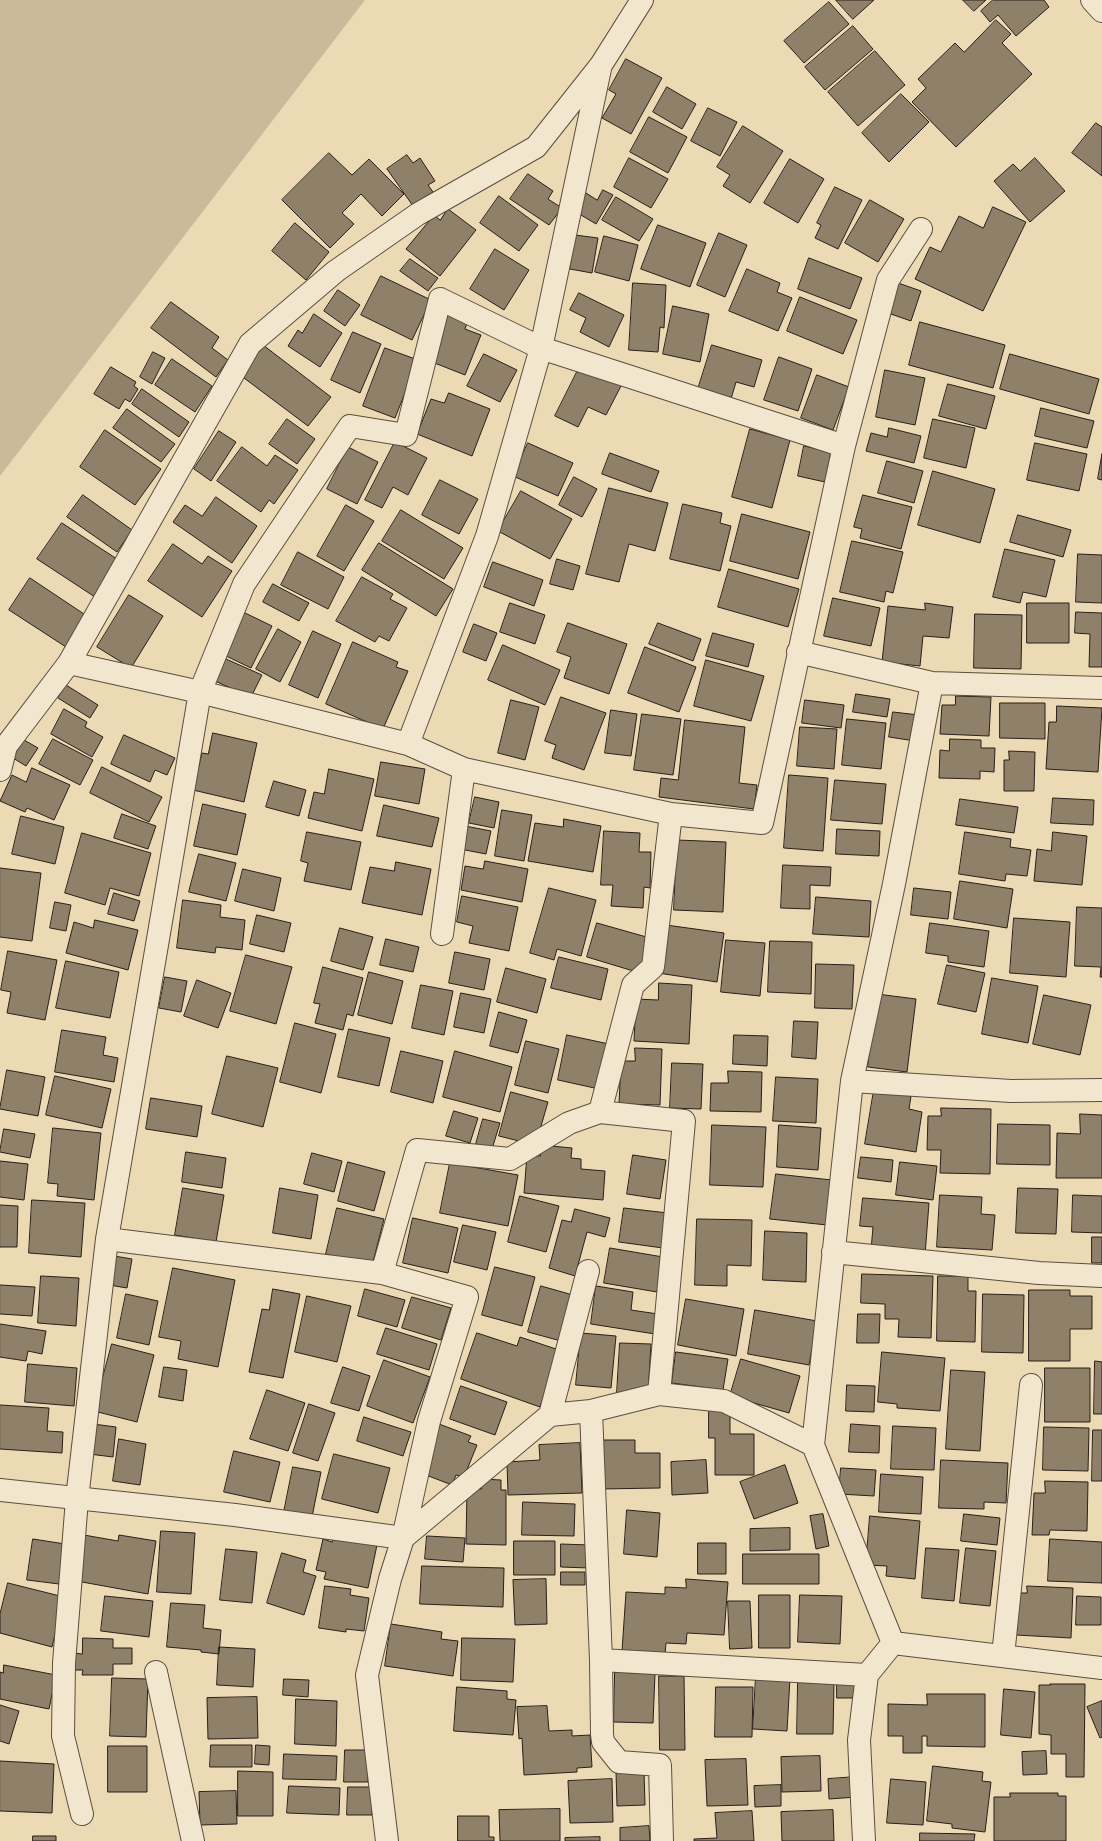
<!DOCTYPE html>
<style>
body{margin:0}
canvas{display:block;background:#ebdab4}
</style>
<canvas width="1102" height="1841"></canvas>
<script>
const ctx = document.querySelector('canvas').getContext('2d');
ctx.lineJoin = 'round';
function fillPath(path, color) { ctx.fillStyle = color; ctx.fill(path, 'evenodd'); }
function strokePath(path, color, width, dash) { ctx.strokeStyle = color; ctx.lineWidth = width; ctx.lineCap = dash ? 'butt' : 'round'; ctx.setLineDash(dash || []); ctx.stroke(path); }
const green = new Path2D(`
 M0 0H365L0 476Z`);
const building = new Path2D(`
 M836 0H874L853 19Z
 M963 0H986L974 11Z
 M993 0H1044L1049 7 1016 36 998 15 990 22 981 11Z
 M829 2 849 24 804 63 784 41Z
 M996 20 1011 34 1002 43 1032 74 956 147 912 102 926 88 918 79 955 43 964 52Z
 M853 26 873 49 825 90 805 67Z
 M875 51 905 85 858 126 828 92Z
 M626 59 662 78 631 134 602 118 616 94 609 90Z
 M667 87 696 104 682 129 653 112Z
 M901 94 929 122 889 162 862 133Z
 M708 108 737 122 720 156 691 141Z
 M649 117 687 137 668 173 630 152Z
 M1096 123 1102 127V176L1072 153Z
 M743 126 783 151 750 203 723 186 730 175 717 167Z
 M329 153 352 175 369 159 404 194 382 216 361 194 342 213 354 224 330 248 282 200Z
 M407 155 413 163 420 158 435 181 428 185 433 192 413 206 387 169Z
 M629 158 668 179 651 208 614 187Z
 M1035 158 1065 191 1030 222 994 181 1013 164 1020 171Z
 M790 159 824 179 798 223 764 203Z
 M528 174 553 191 548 199 562 208 549 225 510 199Z
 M835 187 862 200 838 249 815 238 821 225 817 223Z
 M603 190 613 195 596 224 576 212 586 193 597 200Z
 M499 196 538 225 519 251 480 223Z
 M616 197 653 219 639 241 602 220Z
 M870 200 904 219 878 262 845 243Z
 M993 207 1026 222 983 311 915 279 930 247 941 252 959 216 983 228Z
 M448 209 476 230 440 276 406 249 434 215 440 220Z
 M295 223 329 252 306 280 272 251Z
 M658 225 706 243 690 287 641 269Z
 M719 233 747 245 725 297 697 285Z
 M575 235 598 238 592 273 570 269Z
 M604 236 638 245 629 281 595 272Z
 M495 249 529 270 504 310 470 289Z
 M809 258 862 278 850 309 798 289Z
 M410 259 438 278 428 291 400 271Z
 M747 269 780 283 777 292 792 298 778 331 729 311Z
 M381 276 431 300 412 340 361 315Z
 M633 283 666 285 664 328 660 327 658 352 629 350Z
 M898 283 921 291 911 321 888 313Z
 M338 290 360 305 345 326 324 311Z
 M579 293 624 315 609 347 580 332 586 318 570 310Z
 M800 297 857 320 843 354 787 331Z
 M171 302 219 337 212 348 228 360 216 377 151 328Z
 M673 306 709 314 700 362 663 354Z
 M446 312 468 320 465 329 481 335 465 375 427 360Z
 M314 314 342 333 320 367 288 346 298 330 302 333Z
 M920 322 1005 345 993 388 909 365Z
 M353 332 381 344 360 393 331 380Z
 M263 345 331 397 308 426 240 375Z
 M712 345 762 360 754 387 736 382 731 399 698 389Z
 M385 348 418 360 395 418 363 406Z
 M153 352 165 358 152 384 140 377Z
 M484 354 517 370 500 402 467 386Z
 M1010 354 1099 379 1089 414 1000 389Z
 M779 357 812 369 798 411 764 400Z
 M172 359 212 386 195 412 155 385Z
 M580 366 621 386 606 415 588 407 578 427 555 416Z
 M111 367 136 382 134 386 138 389 130 402 125 399 119 409 94 394Z
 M885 370 925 378 915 425 876 417Z
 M817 375 849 387 833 430 801 418Z
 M948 384 995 396 986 429 939 416Z
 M142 389 189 422 179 437 132 404Z
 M449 393 490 409 472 456 417 434 431 399 444 403Z
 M1041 408 1094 421 1087 448 1035 436Z
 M127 409 175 444 161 462 113 428Z
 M287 419 315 439 297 464 269 444Z
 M933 419 975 428 966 468 924 458Z
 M889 428 921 436 914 463 866 451 871 433 887 437Z
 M750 429 790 440 772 508 732 497Z
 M105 430 161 469 135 505 80 467Z
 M219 431 236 442 211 481 194 469Z
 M395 442 427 458 408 495 393 487 382 508 365 500Z
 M528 443 573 463 558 496 513 476Z
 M1035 443 1087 454 1079 491 1027 480Z
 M804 446 831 452 825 482 798 476Z
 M242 447 267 466 275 455 298 470 274 504 269 500 261 512 217 481Z
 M348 447 378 462 357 504 327 489Z
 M610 453 659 471 651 492 602 474Z
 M1102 454V480L1098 479Z
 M887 461 923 471 914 503 878 493Z
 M933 471 995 489 980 543 918 525Z
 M574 477 597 489 582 517 559 505Z
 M440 480 478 499 459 534 422 515Z
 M609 488 668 503 655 551 629 544 619 582 586 574Z
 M521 491 572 519 550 559 498 531Z
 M83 495 132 530 117 552 67 517Z
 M863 495 912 507 901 549 860 538 862 529 854 527Z
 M216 497 257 526 232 563 173 522 185 505 202 516Z
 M683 504 722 513 720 523 731 526 720 571 670 559Z
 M346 505 374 521 344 571 317 556Z
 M401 510 463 548 444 579 382 541Z
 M742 514 810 532 798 579 730 561Z
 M1018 515 1071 530 1063 557 1010 542Z
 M62 523 120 561 95 597 37 559Z
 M852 541 903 552 893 593 886 591 884 602 840 592Z
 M379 543 453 589 436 616 362 570Z
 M173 544 202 564 208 556 232 571 202 617 148 581Z
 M1005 549 1055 560 1046 597 1023 592 1020 603 993 597Z
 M298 552 344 577 328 609 281 585Z
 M1078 554 1102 555V603L1076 602Z
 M557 559 580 566 573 590 550 584Z
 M493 562 543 580 534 606 484 587Z
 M729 569 799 589 788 627 718 607Z
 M362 577 393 594 390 599 407 608 389 641 379 636 375 642 336 621Z
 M30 578 87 616 66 647 9 610Z
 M273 584 309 603 299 621 263 602Z
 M129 595 163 616 131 668 97 647Z
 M833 598 880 608 871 646 824 636Z
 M510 603 545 615 535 644 500 632Z
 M925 603 953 607 949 638 923 636 920 666 882 662 888 606 925 610Z
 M1027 603H1069V643H1027Z
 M243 612 272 626 251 668 222 654Z
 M1076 612 1102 613V667H1089L1090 634 1075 633Z
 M975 614 1022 615 1021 669 974 668Z
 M568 623 627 644 609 694 564 678 571 657 557 652Z
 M658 623 701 639 693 661 649 644Z
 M474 624 497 633 486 661 463 652Z
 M278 629 301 642 280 682 256 669Z
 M313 631 341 644 318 698 289 685Z
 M713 633 754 644 748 667 706 656Z
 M353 642 398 662 396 667 408 671 383 729 326 704Z
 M503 645 560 670 545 705 488 680Z
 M645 647 696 667 679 712 628 693Z
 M226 659 262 675 251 697 215 681Z
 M706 660 764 676 751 721 694 706Z
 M66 685 98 705 90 718 58 698Z
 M856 694 890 699 887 717 853 712Z
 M956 696 991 697 989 736 940 734 942 705H955Z
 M561 697 606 713 584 770 552 758 556 745 545 741Z
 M511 700 539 707 525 760 498 753Z
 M805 700 844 705 841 728 802 723Z
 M1000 703H1045V739L1000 738Z
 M1057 706 1102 708 1098 772 1046 769 1049 722H1056Z
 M64 709 87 722 85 727 103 737 92 757 51 734Z
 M611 710 637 714 631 756 605 753Z
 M893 712 919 715 915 741 889 737Z
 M642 714 681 719 673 775 634 770Z
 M847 719 886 723 881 769 842 765Z
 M685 720 745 727 739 783 757 785 754 809 659 797 661 778 678 780Z
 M800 727 837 729 834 769 797 766Z
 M213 733 257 743 244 802 193 790 202 753 208 754Z
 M124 735 175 758 167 775 155 770 150 782 111 764Z
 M53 739 93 760 80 785 39 764Z
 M950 739 981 740V748H995L994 772 980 771V779L939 778 940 750 949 751Z
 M24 740 38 748 26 766 13 758Z
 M1009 751 1035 752 1034 791H1004V760H1009Z
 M381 762 425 769 419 804 375 796Z
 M102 767 162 797 149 822 90 793Z
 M32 768 70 785 54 820 27 808 25 812 0 801 12 775 26 782Z
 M329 769 374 779 362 831 308 818 314 792 324 794Z
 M789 775 828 778 823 851 784 848Z
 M835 780 886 784 882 824 831 820Z
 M274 781 306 790 299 816 266 807Z
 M475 797 499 802 494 828 469 823Z
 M1053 798 1094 800 1093 825 1051 823Z
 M960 799 1018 807 1014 833 956 825Z
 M203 804 246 814 237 855 194 846Z
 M384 805 439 818 432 847 377 836Z
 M502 810 532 815 524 861 495 856Z
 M122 814 156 826 148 849 114 838Z
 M21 816 64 827 55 864 12 854Z
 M564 819 601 826 593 872 528 861 535 823 563 827Z
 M465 826 491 831 486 854 460 849Z
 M837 829 880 831 879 856 836 854Z
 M604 831 640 833 639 852H651L650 888 644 887 643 908 611 906 613 885H601Z
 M307 832 361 842 351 890 304 881 308 863 301 861Z
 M965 832 1011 839 1010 847 1031 850 1027 876 1006 874 1005 881 959 874Z
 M1053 832 1087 836 1082 885 1034 881 1037 849 1051 851Z
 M82 833 151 853 139 896 110 888 105 905 65 893Z
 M677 840 726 842 723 912 674 910Z
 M199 854 236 863 226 901 189 892Z
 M485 861 528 869 522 902 461 890 465 866 483 869Z
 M396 862 431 869 422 915 362 903 370 867 394 871Z
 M783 865 831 867 830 886 810 885V909L781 908Z
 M0 868 41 873 32 941 0 937Z
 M243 869 281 878 274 911 235 901Z
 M960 881 1013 889 1007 928 954 919Z
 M549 888 596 900 581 956 557 949 554 960 530 953Z
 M914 888 951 892 948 919 911 915Z
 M114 893 140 901 134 921 108 914Z
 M462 896 518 907 509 951 469 943 473 926 457 922Z
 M816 897 871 901 869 937 813 934Z
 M183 900 221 905 220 917 245 920 242 950 216 947 215 953 177 948Z
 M55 902 71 905 66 931 50 928Z
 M1077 907 1102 908V977H1100L1101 967 1075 966Z
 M257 915 291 923 284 952 250 944Z
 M1014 918 1070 922 1066 977 1010 973Z
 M95 920 138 930 128 970 66 953 74 922 93 928Z
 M597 923 650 938 640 973 587 957Z
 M930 923 989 931 984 967 948 962V956L926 953Z
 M666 925 724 933 717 982 658 973Z
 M340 928 373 937 363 970 331 961Z
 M386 939 419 947 413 972 380 965Z
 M726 940 765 943 760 996 721 992Z
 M770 941 812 942 811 994 768 992Z
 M8 951 57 960 45 1020 7 1013 11 992 1 990Z
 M455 952 490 959 484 990 449 983Z
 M246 955 292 967 276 1024 230 1011Z
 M559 957 608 969 601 1000 551 988Z
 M66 961 119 972 110 1018 56 1008Z
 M816 964 854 965 852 1009 815 1008Z
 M947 965 985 973 976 1012 938 1004Z
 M323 967 363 978 353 1016 347 1014 343 1030 315 1023 320 1004 314 1003Z
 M506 968 546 979 537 1013 497 1002Z
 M369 972 403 981 392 1024 358 1015Z
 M165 977 187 981 181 1012 159 1008Z
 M992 978 1038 986 1028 1043 982 1034Z
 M197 980 231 993 218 1028 184 1016Z
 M659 983 692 985 689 1044 634 1041 636 999 658 1000Z
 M421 985 453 991 444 1035 412 1028Z
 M461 993 491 999 484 1033 454 1027Z
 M877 994 916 999 907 1072 868 1067Z
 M1044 995 1091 1005 1080 1055 1033 1044Z
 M499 1012 527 1020 518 1053 490 1046Z
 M794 1021 818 1022 816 1059 792 1057Z
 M295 1023 336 1034 321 1093 280 1082Z
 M349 1029 390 1038 379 1086 338 1077Z
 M62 1030 106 1037 103 1055 118 1058 114 1082 55 1072Z
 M567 1035 609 1044 599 1089 558 1080Z
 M734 1035 768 1036 767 1066 733 1064Z
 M526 1041 559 1049 548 1093 515 1085Z
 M635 1048 662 1049 660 1105 619 1104 621 1061H635Z
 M401 1051 443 1061 433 1103 391 1092Z
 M455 1051 512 1067 500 1112 443 1097Z
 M227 1056 278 1068 263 1127 212 1114Z
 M672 1063 703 1064 701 1109 670 1108Z
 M7 1070 45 1077 38 1116 0 1109Z
 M728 1071 762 1072 761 1112 710 1111 711 1083H728Z
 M55 1076 111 1089 102 1128 46 1115Z
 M776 1077 818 1079 816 1123 773 1121Z
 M874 1090 911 1096 909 1109 922 1112 916 1152 865 1144Z
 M511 1092 548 1102 539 1133 531 1144 499 1136Z
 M151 1098 202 1106 197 1137 146 1129Z
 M941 1108 991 1109 990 1174 940 1173 941 1150H927L928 1116H941Z
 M454 1111 478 1118 470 1143 446 1136Z
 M1080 1114 1102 1115V1178H1056L1057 1133 1080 1134Z
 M483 1119 500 1123 492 1149 476 1144Z
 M998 1124 1050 1125V1165L997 1164Z
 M712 1125 766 1127 763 1187 710 1185Z
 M779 1125 821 1128 818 1170 777 1167Z
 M53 1128 101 1133 94 1200 57 1196 58 1184 48 1183Z
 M4 1129 35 1134 30 1158 0 1152Z
 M541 1145 572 1148 571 1158 581 1159V1169L605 1171 603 1200 524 1193 527 1155 540 1156Z
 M186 1152 226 1158 222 1188 182 1182Z
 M312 1153 342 1161 334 1192 304 1184Z
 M633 1155 666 1160 660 1199 627 1194Z
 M861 1157 893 1160 891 1182 858 1178Z
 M0 1161 28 1164 24 1200 0 1197Z
 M348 1162 385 1172 374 1211 338 1201Z
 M900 1162 937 1166 933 1200 896 1195Z
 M450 1163 518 1175 508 1226 440 1213Z
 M776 1174 832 1180 827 1225 770 1219Z
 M183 1188 224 1195 216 1242 175 1235Z
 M280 1188 318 1195 311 1239 273 1233Z
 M1018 1188 1058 1189 1056 1234 1016 1233Z
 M940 1195 982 1197 981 1214 995 1215 992 1250 937 1247Z
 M1073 1195 1102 1196V1233L1072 1232Z
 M520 1196 559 1206 546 1252 508 1242Z
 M863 1198 929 1203 925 1255 871 1250 873 1227 860 1226Z
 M32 1200 85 1203 81 1257 29 1253Z
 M0 1205 18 1206 17 1247H0Z
 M337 1208 384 1219 372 1266 326 1254Z
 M624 1208 668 1213 663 1248 619 1242Z
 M575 1209 610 1218 605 1237 587 1232 575 1276 549 1268 562 1220 571 1222Z
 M413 1218 458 1228 448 1273 403 1263Z
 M697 1219 752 1220 751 1266 727 1265V1286L695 1285Z
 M463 1225 496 1232 487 1270 454 1262Z
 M765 1231 807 1233 806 1282 763 1280Z
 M1092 1237H1102V1263H1092Z
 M610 1248 663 1257 657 1292 604 1283Z
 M114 1256 132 1259 127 1288 109 1285Z
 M495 1267 535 1277 522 1326 482 1315Z
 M173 1268 235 1280 218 1367 178 1359 181 1341 159 1337Z
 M862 1274 933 1276 931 1338 898 1337 899 1319H885V1304L861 1303Z
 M41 1276 79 1278 76 1326 38 1323Z
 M938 1276H968V1291H976L975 1342 937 1341Z
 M0 1285 35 1287 32 1316 0 1314Z
 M541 1286 573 1295 561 1341 528 1332Z
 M596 1286 633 1292 631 1310 658 1314 655 1334 591 1324Z
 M273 1289 300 1294 283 1378 249 1372 262 1309 269 1310Z
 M365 1289 405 1300 397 1327 358 1316Z
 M1029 1290H1070V1296H1092V1329H1070V1361H1029Z
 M126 1294 158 1301 149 1345 117 1338Z
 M983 1294 1024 1295 1023 1353 982 1352Z
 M307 1296 351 1306 337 1362 295 1352Z
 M412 1297 451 1308 441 1340 402 1328Z
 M686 1299 744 1309 736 1356 678 1345Z
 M755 1310 817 1321 809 1365 748 1354Z
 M858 1314H880L879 1343H857Z
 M0 1324 46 1331 42 1354 28 1351 26 1361 0 1357Z
 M386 1328 437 1344 429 1370 377 1354Z
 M477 1333 517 1346 520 1337 559 1350 540 1407 461 1379Z
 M581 1333 616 1336 611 1388 576 1385Z
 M620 1343 651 1344 648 1394 617 1393Z
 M112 1344 154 1355 137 1422 94 1411Z
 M676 1352 728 1359 723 1390 672 1383Z
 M882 1352 945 1358 940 1411 897 1408V1404L878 1402Z
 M741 1359 800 1376 789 1413 730 1396Z
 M384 1360 430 1377 413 1423 367 1406Z
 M1095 1361 1102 1362V1414H1094Z
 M28 1364 77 1368 74 1406 25 1402Z
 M164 1367 187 1370 183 1401 159 1397Z
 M343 1367 370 1376 359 1411 331 1403Z
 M1045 1368H1090V1422H1045Z
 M951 1370 985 1372 980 1451 946 1449Z
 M847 1385 875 1386 874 1412 846 1411Z
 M461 1386 507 1402 495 1435 450 1419Z
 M267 1390 305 1403 288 1451 250 1439Z
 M309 1404 335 1413 318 1461 293 1453Z
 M0 1405 49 1408 47 1431 63 1432 62 1453 0 1449Z
 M709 1409H730V1434H754V1475H715V1438H709Z
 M364 1417 411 1432 403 1456 357 1441Z
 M93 1424 116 1427 113 1457 89 1454Z
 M439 1424 471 1436 468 1442 477 1445 464 1477 456 1475 452 1485 426 1475 433 1456 428 1454Z
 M851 1424 880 1426 879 1453 849 1452Z
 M893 1426 936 1428 934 1470 891 1469Z
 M1044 1427 1089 1428 1088 1471 1043 1470Z
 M1093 1430H1102V1481H1092Z
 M119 1439 146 1444 140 1485 113 1481Z
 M600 1440H635V1453H660V1488L600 1489Z
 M580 1443 582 1493 508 1495 507 1462 540 1460 539 1445Z
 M234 1451 280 1462 270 1502 224 1492Z
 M334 1454 390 1468 378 1513 322 1499Z
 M706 1460 708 1493 672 1495 671 1462Z
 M941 1460 1008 1463 1006 1503 984 1502V1509L939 1508Z
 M785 1465 798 1503 754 1519 740 1482Z
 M293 1467 321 1472 312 1517 284 1512Z
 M841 1468 876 1470 874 1496 839 1494Z
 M881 1474 923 1477 921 1514 879 1512Z
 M481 1479 501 1480V1490H506V1545L466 1544 467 1489H481Z
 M1045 1481 1088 1482 1087 1531 1050 1530 1049 1535H1032L1034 1493H1045Z
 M523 1502 575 1504 574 1536 522 1535Z
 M627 1510 660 1513 657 1557 624 1554Z
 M823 1514 829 1546 816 1549 810 1516Z
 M964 1514 1000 1518 997 1545 961 1541Z
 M870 1516 920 1521 915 1579 886 1576 887 1566 866 1565Z
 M790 1528V1550L750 1551V1529Z
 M161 1531 195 1533 191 1594 157 1592Z
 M78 1534 118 1541 119 1535 156 1541 148 1594 71 1580Z
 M333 1536 377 1545 368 1588 324 1579 326 1572 316 1570 323 1539 332 1542Z
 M427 1536 465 1538 463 1562 425 1559Z
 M33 1539 65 1544 59 1584 27 1580Z
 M1050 1539 1102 1542V1583L1048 1581Z
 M514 1541H555V1575H514Z
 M698 1543H726V1574H698Z
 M561 1544 590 1545 589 1568 561 1567Z
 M926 1548 959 1550 954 1601 922 1598Z
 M966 1548 996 1551 990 1606 960 1603Z
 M226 1549 257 1552 252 1603 220 1600Z
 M282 1553 306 1560 303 1572 316 1576 304 1615 267 1603Z
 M743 1554H819V1584H743Z
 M422 1566 504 1568 503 1607 420 1604Z
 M561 1572H585V1585H561Z
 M546 1579 547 1624 515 1625 513 1580Z
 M686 1579 728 1582 724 1635 687 1633 686 1644 666 1643 665 1654 622 1651 626 1592 665 1594V1587L686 1588Z
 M8 1583 64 1597 52 1647 0 1633V1614Z
 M325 1586 351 1589 350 1595 369 1598 364 1631 346 1629V1632L319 1628Z
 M1027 1586 1073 1588 1071 1638 1016 1635 1018 1593H1027Z
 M759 1595H790V1648H759Z
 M800 1595 842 1596 840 1644 798 1642Z
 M105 1596 153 1601 149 1637 101 1631Z
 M1077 1596 1101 1597V1625H1076Z
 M728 1601H750L752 1648 730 1649Z
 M171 1603 205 1605 203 1628 221 1630 219 1654 201 1652V1650L167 1647Z
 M391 1624 442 1632 441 1639 458 1641 453 1676 385 1666Z
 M83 1638 113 1639V1648H132V1664H113V1675H82L83 1670H73L74 1653 82 1654Z
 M462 1638 515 1639 513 1682 461 1680Z
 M219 1647 255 1649 253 1687 217 1685Z
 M4 1665 56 1675 49 1709 0 1699V1672L3 1673Z
 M615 1672 655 1674 653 1723 614 1722Z
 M659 1676H684L685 1750H660Z
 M756 1676 790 1678 787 1731 753 1729Z
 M837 1676H862V1698H837Z
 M112 1678 148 1679 146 1737 110 1736Z
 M284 1679 309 1680 308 1697 283 1695Z
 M798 1682 834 1683 833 1734H797Z
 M1050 1684H1085L1084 1777H1066V1754H1051V1735L1039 1734V1685H1050Z
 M457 1687 507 1691V1699L516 1700 513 1735 454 1731Z
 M716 1687H753L752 1737H715Z
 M1004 1689 1035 1692 1031 1738 1001 1735Z
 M927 1694H985V1747L927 1746V1736H922V1753H903V1736H888V1704L927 1705Z
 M257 1697 258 1738 208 1739 207 1698Z
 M296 1699 337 1701 336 1746 295 1744Z
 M1102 1701V1737L1100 1738 1087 1707Z
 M0 1705 19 1711 9 1744 0 1741Z
 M547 1706 549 1731 572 1730V1736L590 1735 592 1767 577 1768V1772L524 1775 522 1738 519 1739 517 1707Z
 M211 1745H252V1767H210Z
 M256 1745 270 1746 269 1765 255 1764Z
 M108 1746H147V1792H108Z
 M345 1750H369L368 1782H344Z
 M1046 1751 1047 1774 1023 1775 1022 1752Z
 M284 1754 337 1756 336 1780 283 1779Z
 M820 1756 821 1791 782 1792 781 1757Z
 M746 1759 748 1805 707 1806 705 1760Z
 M0 1761 54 1764 52 1813 0 1811Z
 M933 1766 983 1772 982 1781 991 1782 985 1832 952 1828V1824L927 1821Z
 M238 1771 273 1772V1816H238Z
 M644 1771 645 1805 617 1806 616 1772Z
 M856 1777 857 1797 829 1799 828 1779Z
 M612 1779 613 1822 570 1823 568 1781Z
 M891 1779 926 1782 923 1825 887 1823Z
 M781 1785V1806L755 1807 754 1786Z
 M289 1786 340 1788 339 1815 287 1813Z
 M348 1787H372V1815H347Z
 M236 1791 237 1824 200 1825 199 1792Z
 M1010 1793H1058V1796H1066V1841H994V1797H1010Z
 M560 1809V1841H500L499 1810Z
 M833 1810 834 1841H782L781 1812Z
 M752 1811 754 1841H694V1839L717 1838 715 1813Z
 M458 1816H489V1837H494V1841H458Z
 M649 1826 650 1841H620V1828Z
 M920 1833 975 1834 974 1841H920Z
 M33 1836H56V1841H33Z
 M600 1837V1841H565V1838Z`);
const minor = new Path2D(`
 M1092 0 1102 11
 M798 652 932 683 1102 688
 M69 663 200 692 408 744 464 769 671 814 762 823 844 446 888 280 921 229
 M408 744 487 536 541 348 600 69
 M0 770 6 746 69 663 250 344 336 271 418 214 536 147 601 65 642 0
 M442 934 464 769
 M852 1081 1011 1091 1102 1090
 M833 1252 1039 1273 1102 1276
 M382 1273 417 1150 510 1159 569 1123 600 1112
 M659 1394 684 1121 600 1112 633 985 653 967 671 814
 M591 1411 601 1660 602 1734 603 1742 619 1762 660 1765 662 1841
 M550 1415 588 1271
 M813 1445 852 1081 894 884 932 683
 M0 1490 235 1515 403 1538 429 1421 467 1297 382 1273 107 1239
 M1003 1656 1031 1385
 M601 1660 867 1675
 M156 1672 193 1841
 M82 1814 63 1736 64 1663 77 1499 107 1239 200 692 244 584 350 426 406 435 440 299 541 348 844 446
 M387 1841 367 1675 390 1579 403 1538 550 1415 591 1411 659 1394 724 1401 813 1445 893 1643 1102 1668
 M864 1841 859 1740 867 1675 893 1643`);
fillPath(green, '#caba9a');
fillPath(building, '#8f806a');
strokePath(building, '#2b1f1a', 1);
strokePath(minor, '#5b4e40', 24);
strokePath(minor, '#f2e7ce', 22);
</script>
